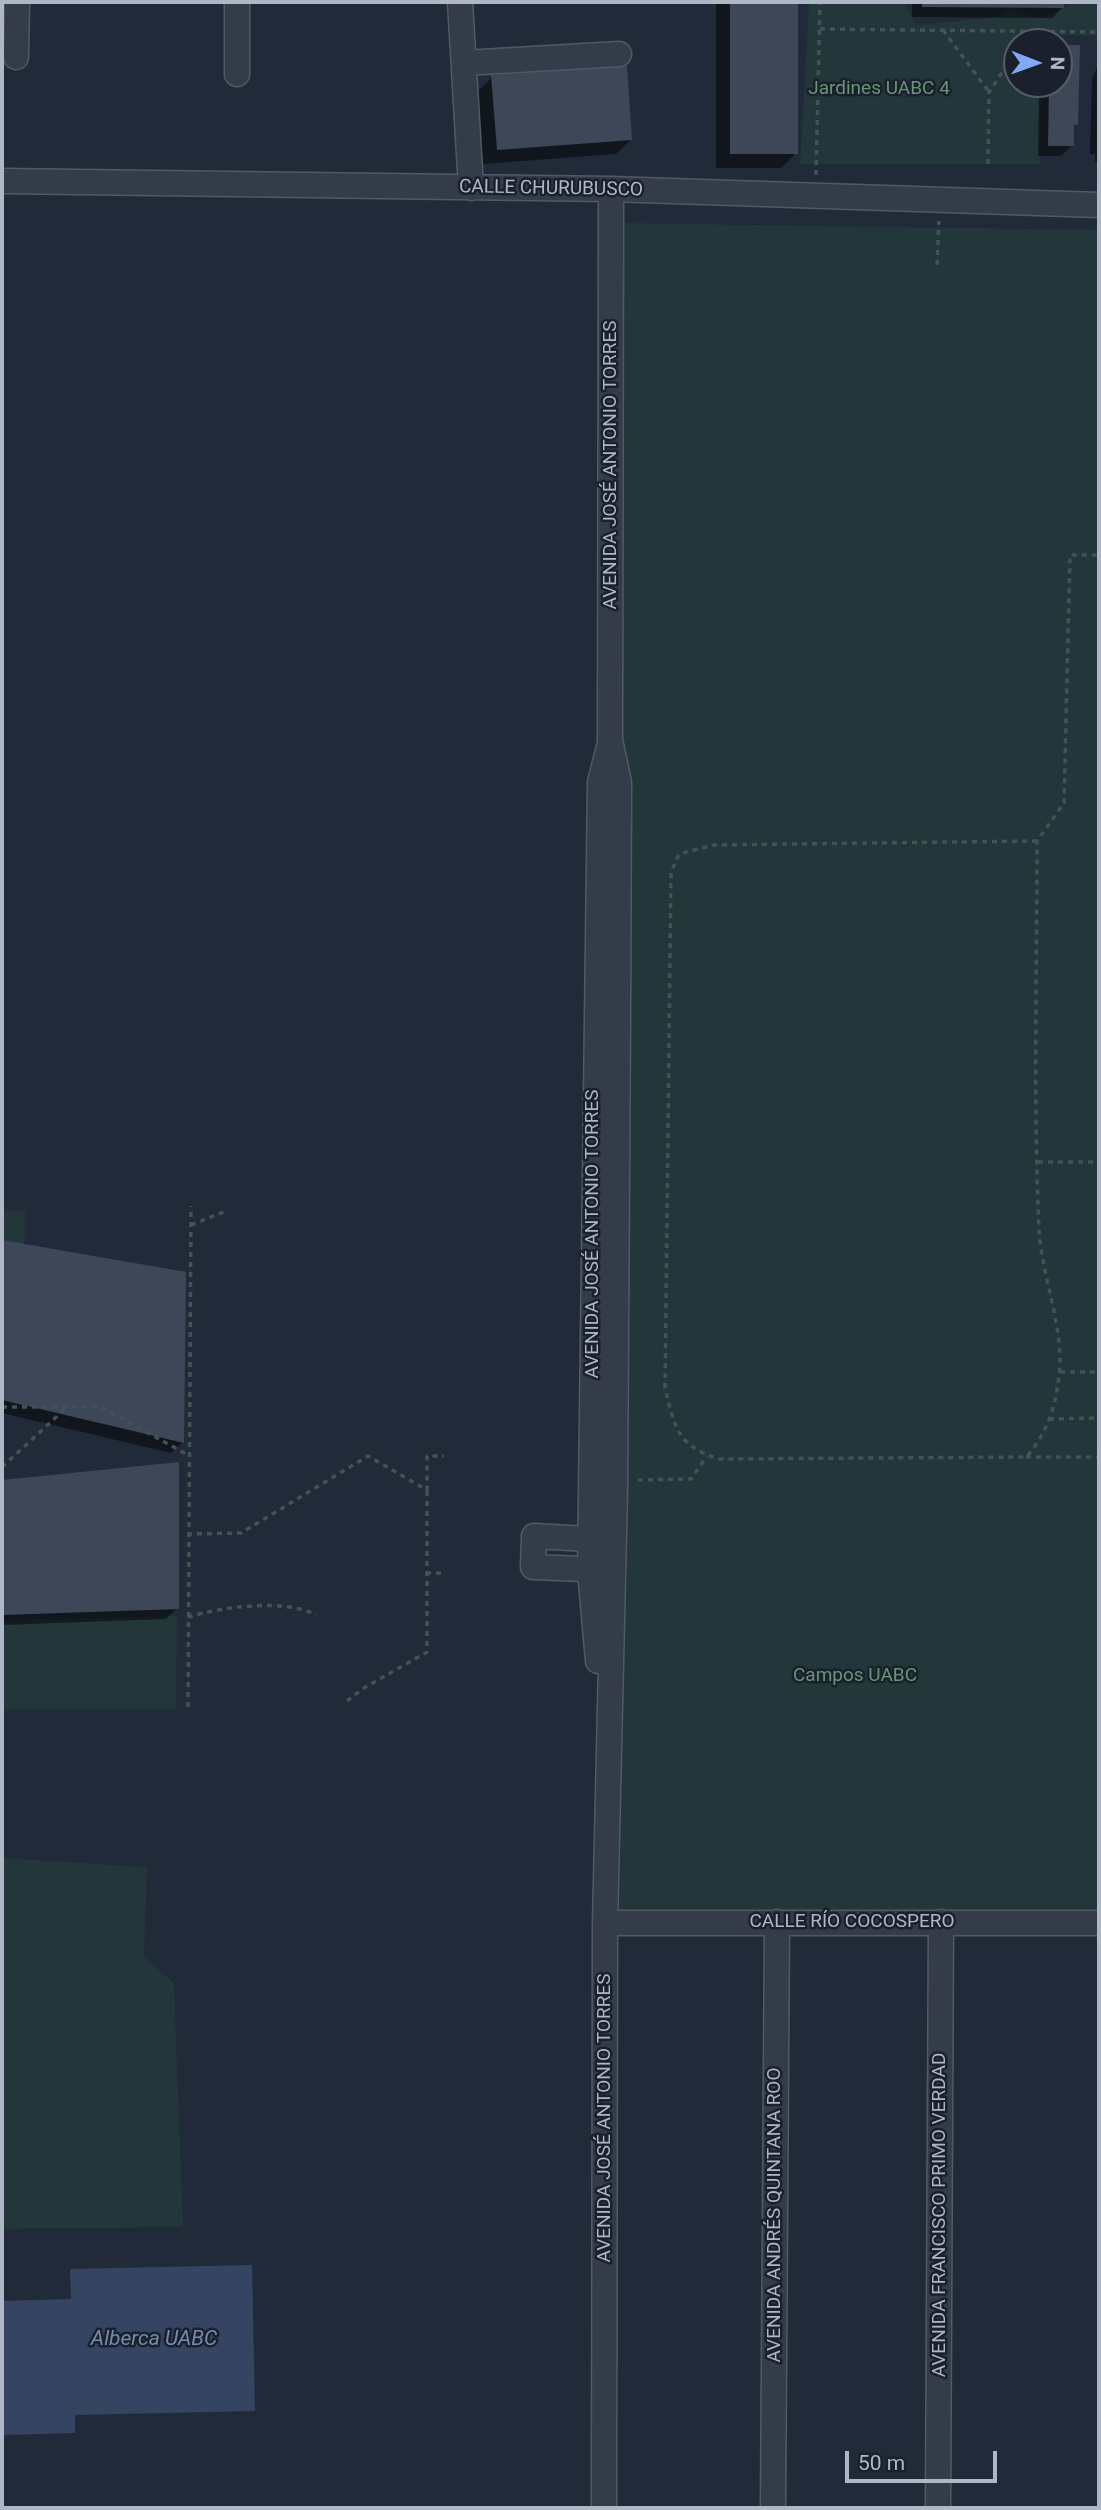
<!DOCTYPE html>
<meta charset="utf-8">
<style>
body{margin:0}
#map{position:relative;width:1101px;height:2510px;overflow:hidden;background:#212a38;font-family:Roboto,sans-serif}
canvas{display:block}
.frame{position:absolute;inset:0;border:4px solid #afb6c5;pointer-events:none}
.north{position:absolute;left:1003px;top:28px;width:70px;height:70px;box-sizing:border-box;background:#1a212d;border:2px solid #565d6a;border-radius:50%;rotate:91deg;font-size:19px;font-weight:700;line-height:28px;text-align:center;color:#afb6c5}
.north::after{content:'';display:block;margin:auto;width:24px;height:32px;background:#82a9f7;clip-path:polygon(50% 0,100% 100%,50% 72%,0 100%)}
.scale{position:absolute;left:845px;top:2451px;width:152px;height:32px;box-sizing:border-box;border:4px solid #afb6c5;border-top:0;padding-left:9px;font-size:21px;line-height:24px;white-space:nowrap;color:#afb6c5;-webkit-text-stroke:5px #1a212d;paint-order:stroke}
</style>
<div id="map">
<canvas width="1101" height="2510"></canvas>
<div class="frame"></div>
<div class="north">N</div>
<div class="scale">50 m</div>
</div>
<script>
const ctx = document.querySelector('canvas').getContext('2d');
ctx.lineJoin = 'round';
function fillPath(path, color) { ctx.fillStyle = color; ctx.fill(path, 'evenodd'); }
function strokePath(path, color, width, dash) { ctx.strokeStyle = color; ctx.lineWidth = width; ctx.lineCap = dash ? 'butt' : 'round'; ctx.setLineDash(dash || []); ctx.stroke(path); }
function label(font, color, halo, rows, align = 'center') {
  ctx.font = font + ' Roboto,sans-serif'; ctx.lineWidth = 5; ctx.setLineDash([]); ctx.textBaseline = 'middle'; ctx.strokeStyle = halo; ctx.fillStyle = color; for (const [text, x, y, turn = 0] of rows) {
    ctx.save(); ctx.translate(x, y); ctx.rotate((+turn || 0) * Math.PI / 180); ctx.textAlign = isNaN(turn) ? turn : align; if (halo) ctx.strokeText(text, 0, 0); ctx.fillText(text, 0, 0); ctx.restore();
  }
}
const green = new Path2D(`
 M809 2H904L916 25 998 17 1012 8 1039 18 1064 8 1072 2H1099V36L1042 35 1041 42H1017V84H1041L1040 164H800Z
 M624 223 1099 230V1918L607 1921 620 1111Z
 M2 1211H25L22 1396H2Z
 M177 1616 176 1709H2V1620Z
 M2 1858 147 1867 144 1957 174 1983 183 2227 2 2229Z`);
const water = new Path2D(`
 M252 2265 255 2411 75 2415V2433L2 2435V2301L71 2299 70 2269Z`);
const shadow = new Path2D(`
 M716 2H796V153L781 168H716Z
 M912 2H1063V7L1052 18 912 17Z
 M1059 47 1077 124 1072 128V145L1061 156H1038L1039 84H1059Z
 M1099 63V162H1095V154H1090L1092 79Z
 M492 77 631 140 616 154 483 164 477 92Z
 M2 1241 184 1273 182 1443 171 1453 2 1413Z
 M177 1464V1608L166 1619 2 1625V1481Z`);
const building = new Path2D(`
 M730 2H798V154H730Z
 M922 2H1064V8L922 7Z
 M1059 45H1080L1078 125H1074V146H1048L1049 84H1059Z
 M627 66 632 140 497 150 491 75Z
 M2 1240 186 1272 184 1443 2 1400Z
 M179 1462V1609L2 1615V1480Z`);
const path = new Path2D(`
 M820 29 1099 32
 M943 30 989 92
 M1022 42 1029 31
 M988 164 989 92 1017 50
 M816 175 820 2
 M937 265 939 221
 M1037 841 714 845 679 854 671 872 665 1388C675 1428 677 1446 719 1459L1026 1457C1047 1434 1056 1406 1059 1375 1065 1330 1041 1274 1039 1229 1033 1100 1037 970 1037 841L1064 803 1070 555H1099
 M1038 1162H1099
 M191 1225 226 1211
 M1060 1372H1099
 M2 1407H101L188 1455
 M1049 1419 1099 1418
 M1026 1457H1099
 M2 1467 66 1408
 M638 1480 691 1479 707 1456
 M187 1534 241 1533 368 1456 427 1490V1456H444
 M426 1573H444
 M188 1617C222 1607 284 1598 316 1615
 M347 1701 364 1688 427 1652V1490
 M188 1707 191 1206`);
const minor = new Path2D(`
 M460 2 471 188
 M16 57 17 2
 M464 63 619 54
 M237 74V2
 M2 181 611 189 1099 205
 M606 1570 533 1567 534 1536 607 1540
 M598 1661 590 1570 600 782 609 747
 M605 1923H1099
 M604 2508 605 1923 615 1490 618 1023 619 783 610 740 611 189
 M773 2508 777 1922
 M938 2508 941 1922`);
const parkNames = [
 ["Jardines UABC 4",879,89],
 ["Campos UABC",855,1676]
];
const streetNames = [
 ["CALLE CHURUBUSCO",551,189,1],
 ["AVENIDA JOSÉ ANTONIO TORRES",611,465,-90],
 ["AVENIDA JOSÉ ANTONIO TORRES",593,1234,-90],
 ["CALLE RÍO COCOSPERO",852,1922],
 ["AVENIDA JOSÉ ANTONIO TORRES",605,2118,-90],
 ["AVENIDA ANDRÉS QUINTANA ROO",775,2215,-90],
 ["AVENIDA FRANCISCO PRIMO VERDAD",940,2215,-90]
];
const waterNames = [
 ["Alberca UABC",154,2340]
];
fillPath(green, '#233639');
fillPath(water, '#354460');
fillPath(shadow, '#0007');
fillPath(building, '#3d4758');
strokePath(minor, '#525966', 27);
strokePath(path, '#405357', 3.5, [5, 5]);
strokePath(minor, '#343c49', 24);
label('19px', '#669674', '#1a212d', parkNames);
label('19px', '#afb6c5', '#1a212d', streetNames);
label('italic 21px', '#778bae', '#1a212d', waterNames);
</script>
